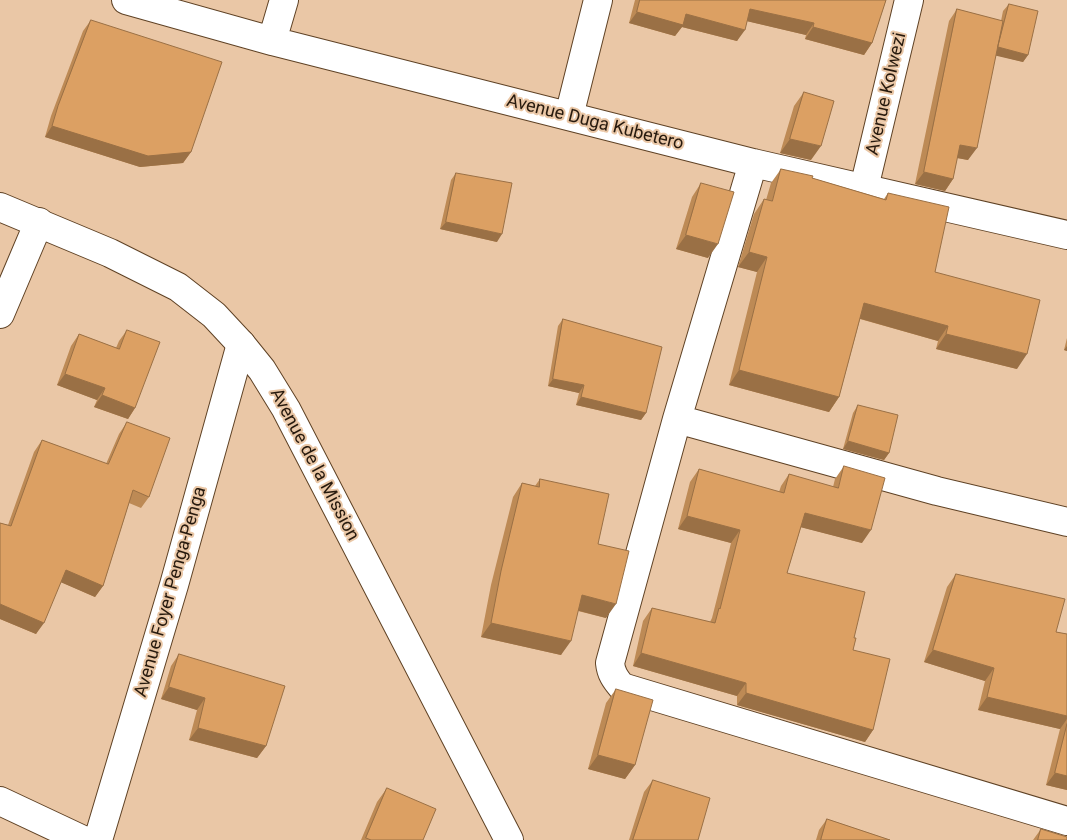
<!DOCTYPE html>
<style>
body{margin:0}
canvas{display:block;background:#eac7a6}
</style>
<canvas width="1067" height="840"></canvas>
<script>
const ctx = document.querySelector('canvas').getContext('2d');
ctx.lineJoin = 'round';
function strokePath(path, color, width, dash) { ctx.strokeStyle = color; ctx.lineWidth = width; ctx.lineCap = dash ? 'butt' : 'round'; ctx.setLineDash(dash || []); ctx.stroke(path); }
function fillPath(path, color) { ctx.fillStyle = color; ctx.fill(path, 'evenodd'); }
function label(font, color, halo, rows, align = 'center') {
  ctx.font = font + ' Roboto,sans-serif'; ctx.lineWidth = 4; ctx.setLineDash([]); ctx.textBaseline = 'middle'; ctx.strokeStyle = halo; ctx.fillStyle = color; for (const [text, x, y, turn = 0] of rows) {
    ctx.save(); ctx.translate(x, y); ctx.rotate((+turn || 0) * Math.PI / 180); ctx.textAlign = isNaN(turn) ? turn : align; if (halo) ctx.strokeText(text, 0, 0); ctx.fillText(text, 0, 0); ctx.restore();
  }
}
const minor = new Path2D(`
 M126 0 272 41 753 163 1067 235
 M272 41 284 0
 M569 116 598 0
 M753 163 677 419 610 663C611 673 615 679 622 687L1067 821
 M864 188 909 0
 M0 314 39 222
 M677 419 937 491 1067 522
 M0 801 83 840
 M98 840 174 585 241 344`);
const tertiary = new Path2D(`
 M0 207 110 253 178 287 214 315 241 344 262 370 286 409 509 840`);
const wall = new Path2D(`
 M635 0H886L872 43 864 55 805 39 806 35 747 21 737 41 682 27 675 36 629 23Z
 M1009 4 1028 55 1023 62 996 55 968 160 957 158 953 179 945 191 915 184 949 21 957 9 1001 21 1003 11Z
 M91 20 191 152 183 163 140 167 45 137 51 116 83 31Z
 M804 92 811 160 780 153 794 106Z
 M781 169 884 199 888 193 935 272 1017 369 936 349 938 341 860 319 839 397 829 412 729 385 757 272 738 267 754 214 764 199 766 200 771 183Z
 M456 173 497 242 440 229 451 180Z
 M701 183 708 258 676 249 692 197Z
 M563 319 646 413 641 420 576 405 579 393 548 386 558 326Z
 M127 330 135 408 128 419 94 407 97 400 57 385 71 346 79 334 116 348 119 341Z
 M1067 338V351L1064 350Z
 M858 405 889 453 884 460 843 449 853 413Z
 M127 422 149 497 141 508 129 503 103 586 95 597 61 582 36 634 0 619V523L8 525 34 452 42 440 106 464 119 434Z
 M844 466 862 543 801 527 787 573 854 638 853 650 873 730 865 742 737 705V696L633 666 643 621 652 608 710 622 712 618 731 543 678 529 690 482 699 469 779 492 781 486 789 474 833 487 835 479Z
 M540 479 598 544 606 618 578 611 561 655 481 637 491 585 513 497 522 483 535 486Z
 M956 574 1056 632 1067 634V790L1046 785 1060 729 978 710 985 681 924 662 947 587Z
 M179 654 266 746 257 758 189 740 197 710 161 699 171 666Z
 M616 689 635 765 625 779 588 769 606 703Z
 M653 780 698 840H629L644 792Z
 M387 788 423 840H361L377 802Z
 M827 819 890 840H816L819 830Z
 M1041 829 1067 840H1033Z`);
const shadedWall = new Path2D(`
 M750 9 814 23 806 35 742 20Z
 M637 12 686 14 745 30 737 41 682 27 675 36 629 23Z
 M813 27 872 43 864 55 805 39Z
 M998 47 1028 55 1023 62 993 55Z
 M52 126 191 152 183 163 140 167 45 137Z
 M790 139 821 146 811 160 780 153Z
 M960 145 977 148 968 160 952 157Z
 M924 172 953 179 945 191 915 184Z
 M446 222 502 234 497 242 440 229Z
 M686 235 718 244 708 258 676 249Z
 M749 252 767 257 757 272 738 267Z
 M864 303 948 326 938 341 854 317Z
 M946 334 1027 354 1017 369 936 349Z
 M1067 346V351L1064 350Z
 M739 370 839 397 829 412 729 385Z
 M65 374 105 388 97 400 57 385Z
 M553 379 584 385 579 393 548 386Z
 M102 395 135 408 128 419 94 407Z
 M581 397 646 413 641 420 576 405Z
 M848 441 889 453 884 460 843 449Z
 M805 513 871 530 862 543 796 526Z
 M687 516 740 530 731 543 678 529Z
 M66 570 103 586 95 597 58 581Z
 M582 595 616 604 606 618 572 609Z
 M0 604 44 623 36 634 0 619Z
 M491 623 571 641 561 655 481 637Z
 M933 650 994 668 985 681 924 662Z
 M641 653 746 683 737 696 633 666Z
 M169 687 205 698 197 710 161 699Z
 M746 693 873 730 865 742 737 705Z
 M987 697 1067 716V719L1060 729 978 710Z
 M198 728 266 746 257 758 189 740Z
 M598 755 635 765 625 779 588 769Z
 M1055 773 1067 776V790L1046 785Z`);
const building = new Path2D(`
 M640 0H886L872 43 813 27 814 23 750 9 745 30 686 14 683 25 637 12Z
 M1009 4 1038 11 1028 55 998 47Z
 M957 9 1003 21 977 148 960 145 953 179 924 172Z
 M91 20 222 62 191 152 148 156 52 126 58 106Z
 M804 92 834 101 821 146 790 139Z
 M781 169 813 176 812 178 886 200 888 193 949 207 935 272 1040 300 1027 354 946 334 948 326 864 303 839 397 739 370 767 257 749 252 764 199 772 201Z
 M456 173 512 183 502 234 446 222Z
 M701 183 734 192 718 244 686 235Z
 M563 319 662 347 646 413 581 397 584 385 553 379Z
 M127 330 160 342 135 408 102 395 105 388 65 374 79 334 119 349Z
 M858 405 898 415 889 453 848 441Z
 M127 422 170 438 149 497 133 490 103 586 66 570 44 623 0 604V523L11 526 42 440 108 464Z
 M844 466 885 478 871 530 805 513 787 573 865 592 854 638H856L853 650 890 659 873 730 746 693V683L641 653 652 608 715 623 719 608 720 609 740 530 687 516 699 469 784 493 789 474 838 488Z
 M540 479 609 494 598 544 629 551 616 604 582 595 571 641 491 623 501 571 522 483 539 487Z
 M956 574 1065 599 1056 632 1067 634V716L987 697 994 668 933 650Z
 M179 654 285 686 266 746 198 728 205 698 169 687Z
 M616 689 653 700 635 765 598 755Z
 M1067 724V776L1055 773Z
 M653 780 710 798 698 840H633Z
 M387 788 436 809 423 840H371L366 838Z
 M827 819 890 840H821Z
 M1041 829 1067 837V840H1038Z`);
const streetNames = [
 ["Avenue Kolwezi",887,94,-77],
 ["Avenue Duga Kubetero",595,123,14],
 ["Avenue de la Mission",314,465,62],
 ["Avenue Foyer Penga-Penga",171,592,-74]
];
strokePath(minor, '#5f4225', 30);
strokePath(tertiary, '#5f4225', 30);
strokePath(minor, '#fff', 28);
strokePath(tertiary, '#fff', 28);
fillPath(wall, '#bd8a55');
fillPath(shadedWall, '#9a7045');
fillPath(building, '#dca063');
strokePath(building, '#9a7045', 1);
label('18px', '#271a0e', '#eac7a6', streetNames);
</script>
